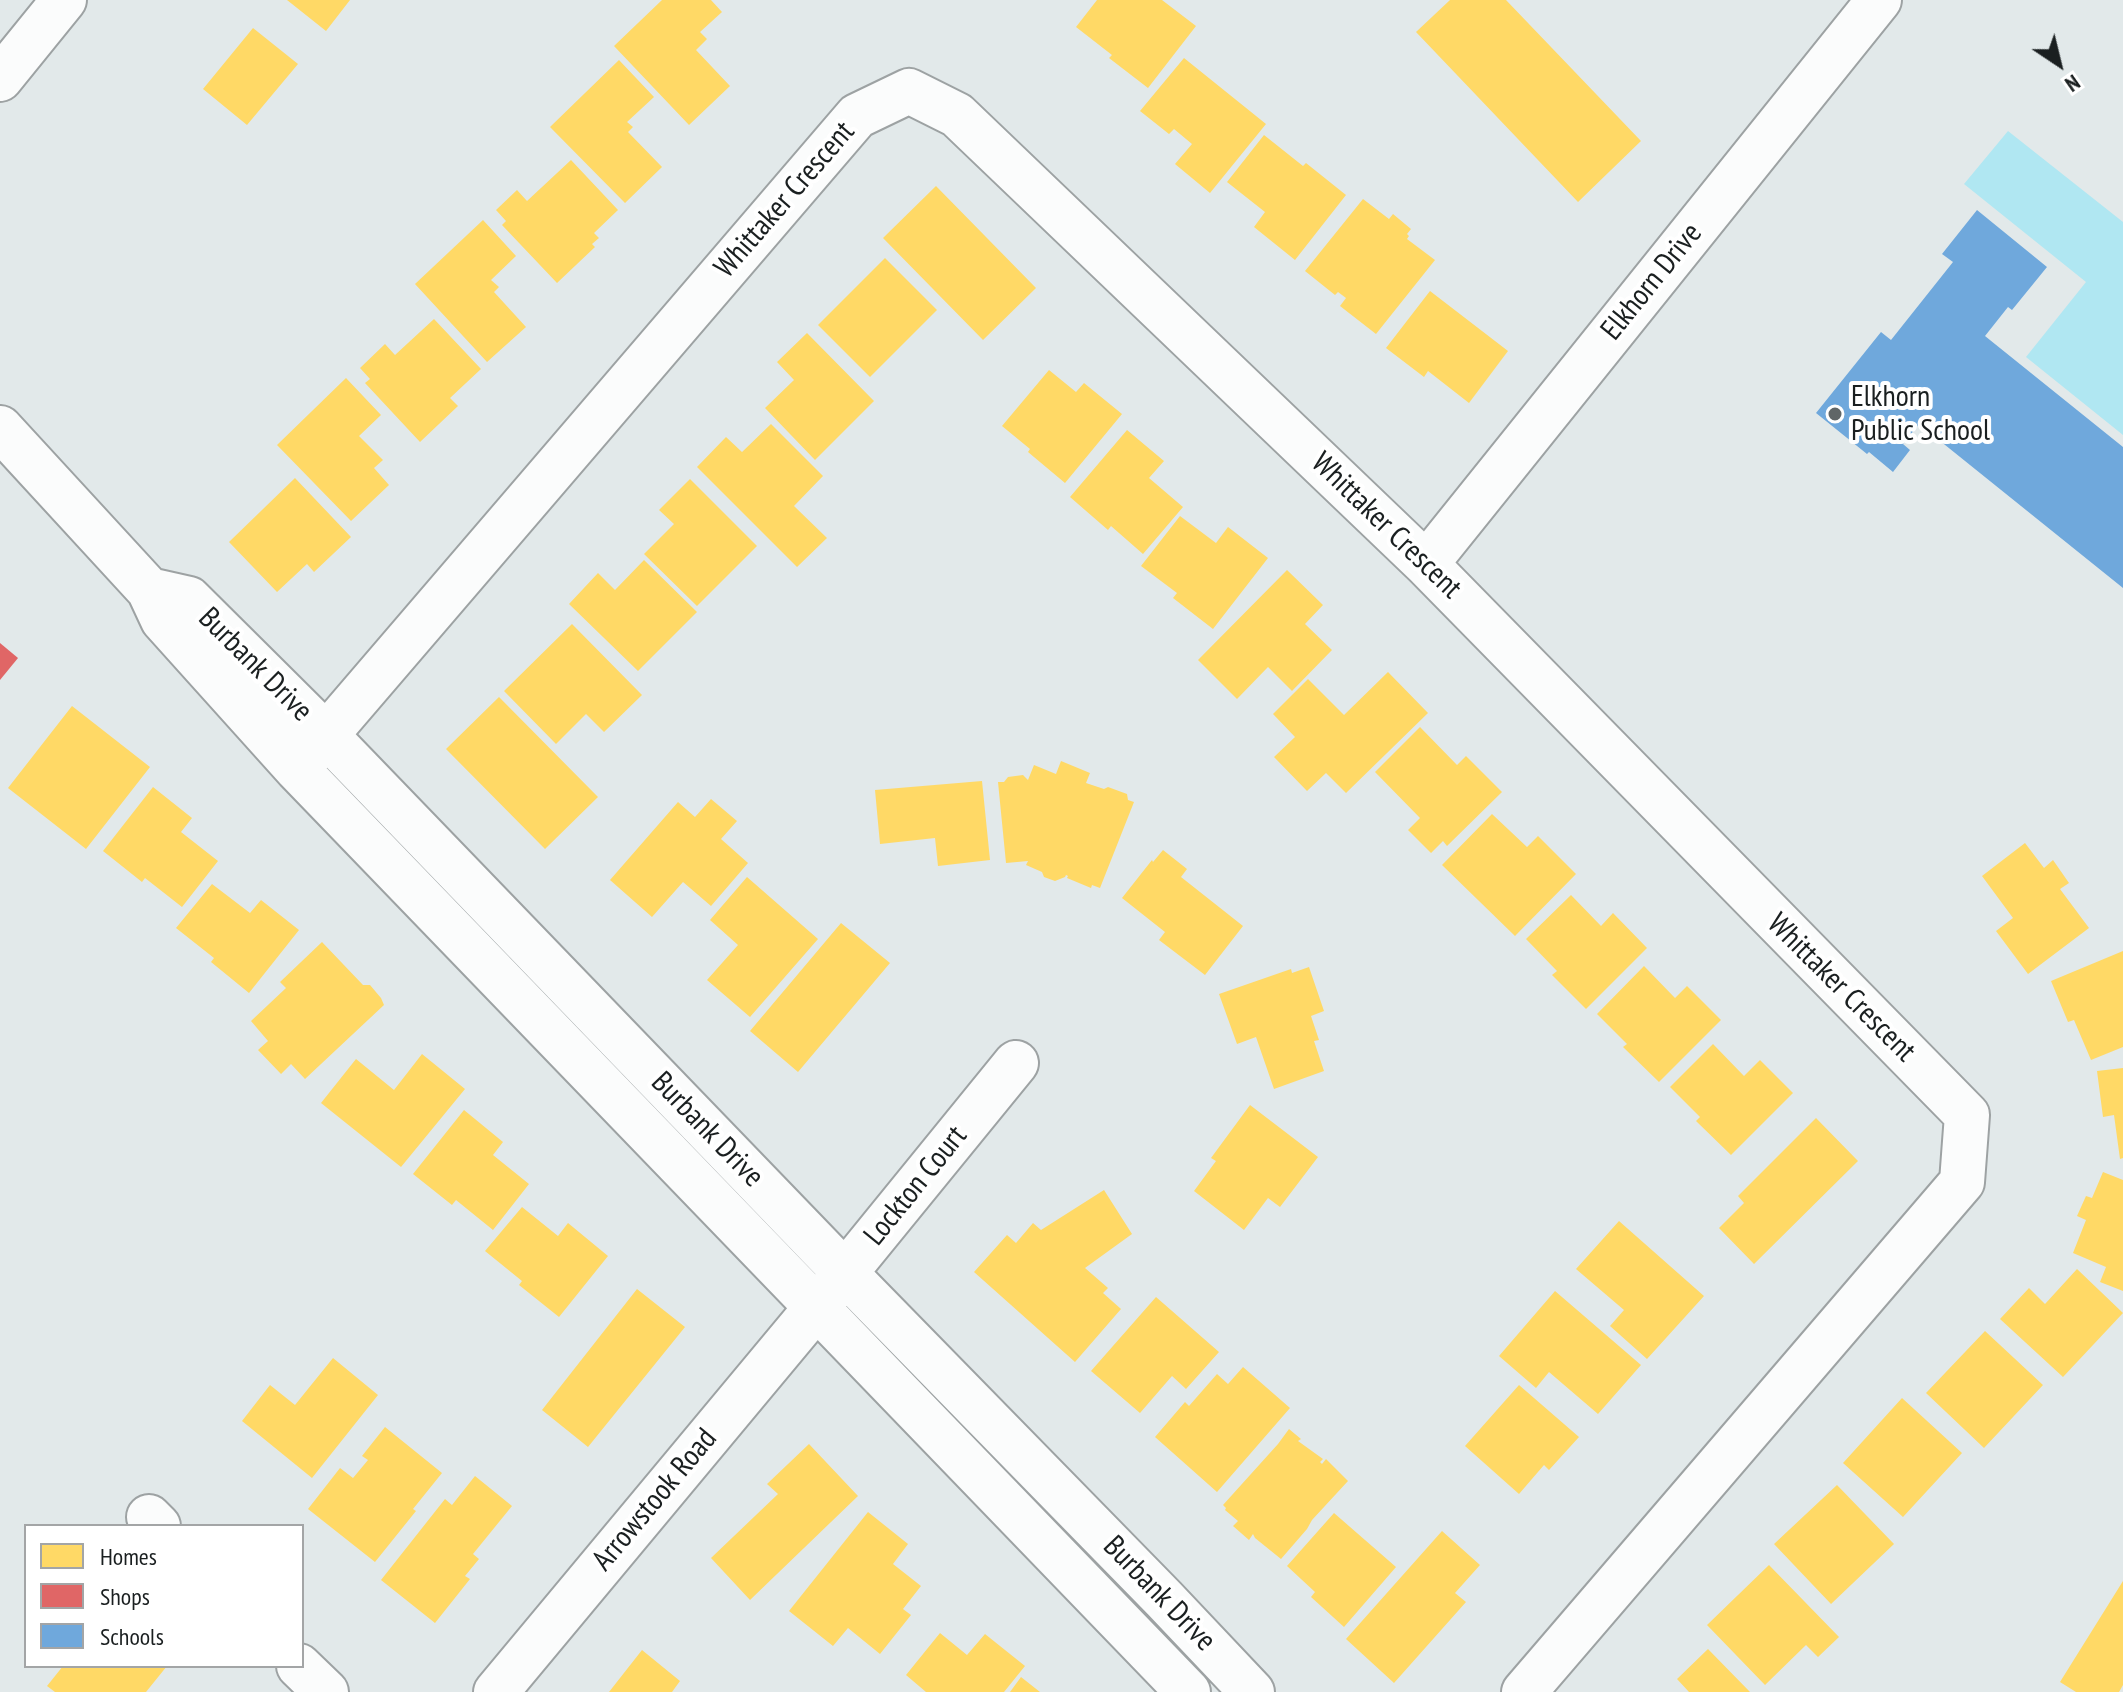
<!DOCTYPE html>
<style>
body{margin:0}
#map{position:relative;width:2123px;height:1692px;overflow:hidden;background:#e2e9ea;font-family:"PT Sans Narrow",sans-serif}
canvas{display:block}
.legend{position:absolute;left:24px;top:1524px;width:280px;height:144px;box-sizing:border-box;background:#fff;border:2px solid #a3a5a6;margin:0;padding:10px 14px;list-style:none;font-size:24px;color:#1a1f20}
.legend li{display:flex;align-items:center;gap:16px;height:40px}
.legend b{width:40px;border:2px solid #a3a5a6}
.north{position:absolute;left:2019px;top:24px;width:80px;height:80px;-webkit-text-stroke:6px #fff;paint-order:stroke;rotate:145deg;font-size:22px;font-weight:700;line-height:32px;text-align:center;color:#1a1f20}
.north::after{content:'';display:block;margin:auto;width:28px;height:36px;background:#1a1f20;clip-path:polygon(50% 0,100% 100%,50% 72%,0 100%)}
</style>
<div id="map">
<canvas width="2123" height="1692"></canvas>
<ul class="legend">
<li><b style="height:22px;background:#ffd966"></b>Homes</li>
<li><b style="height:22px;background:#e06666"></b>Shops</li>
<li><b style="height:22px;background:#6fa8dc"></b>Schools</li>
</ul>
<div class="north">N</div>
</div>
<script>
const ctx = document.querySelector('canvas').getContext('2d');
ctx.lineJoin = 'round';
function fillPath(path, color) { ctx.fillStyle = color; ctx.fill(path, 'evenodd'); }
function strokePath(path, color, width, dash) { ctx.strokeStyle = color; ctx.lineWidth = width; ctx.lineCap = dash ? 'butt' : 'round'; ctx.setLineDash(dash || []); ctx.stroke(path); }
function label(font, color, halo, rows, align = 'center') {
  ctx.font = font + ' "PT Sans Narrow",sans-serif'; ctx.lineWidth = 8; ctx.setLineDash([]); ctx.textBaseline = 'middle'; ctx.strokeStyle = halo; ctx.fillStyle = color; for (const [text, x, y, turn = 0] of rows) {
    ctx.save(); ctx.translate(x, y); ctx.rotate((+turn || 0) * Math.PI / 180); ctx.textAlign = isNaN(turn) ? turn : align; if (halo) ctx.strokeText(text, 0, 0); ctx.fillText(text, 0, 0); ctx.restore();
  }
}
const green = new Path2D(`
 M2008 131 2123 222V435L2026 357 2086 282 1964 184Z`);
const homes = new Path2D(`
 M287 0H350L326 31Z
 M662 0H711L722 12 700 32 707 39 696 50 730 86 689 125 614 46Z
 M1097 0H1162L1196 26 1148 88 1109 58 1112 55 1076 27Z
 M1450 0H1506L1641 141 1578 202 1416 32Z
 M253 28 298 64 247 125 203 89Z
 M1184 58 1266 124 1210 193 1175 164 1192 144 1174 129 1169 134 1140 111Z
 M619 60 654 97 627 122 633 127 628 132 662 167 625 203 550 127Z
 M1264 135 1303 166 1306 163 1346 195 1295 260 1254 227 1265 212 1227 182Z
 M571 160 618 210 594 233 599 238 592 244 595 247 557 283 502 225 506 221 496 210 517 190 527 201Z
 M936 186 1036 288 983 340 883 238Z
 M1363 199 1389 219 1393 214 1411 229 1407 234 1409 236 1407 239 1435 260 1376 334 1340 306 1346 298 1338 292 1335 295 1305 271Z
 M483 220 516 256 491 280 499 287 494 292 526 327 487 362 415 284Z
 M885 258 937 310 870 377 818 325Z
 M1430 291 1508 351 1469 403 1428 371 1424 377 1386 348Z
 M434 319 481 369 450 398 458 406 420 442 365 383 370 379 360 368 385 344 395 355Z
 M807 333 874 401 815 460 765 408 794 380 777 362Z
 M1049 370 1076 392 1084 383 1122 414 1065 483 1028 452 1030 449 1002 426Z
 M346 378 381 415 359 436 383 460 374 468 389 485 351 521 277 445Z
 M771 424 823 476 794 506 827 538 797 567 697 467 726 437 742 452Z
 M1127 430 1164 461 1149 478 1183 507 1143 554 1111 526 1108 530 1070 497Z
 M295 478 351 537 314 572 307 564 277 592 229 542Z
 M690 479 757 546 697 606 644 554 674 524 659 510Z
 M1180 516 1216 543 1228 527 1268 558 1213 629 1173 598 1177 593 1141 566Z
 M644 560 697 612 638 671 569 604 598 573 615 590Z
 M1287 570 1323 605 1305 624 1332 650 1292 691 1268 667 1237 699 1198 660Z
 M572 624 642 695 604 732 586 714 556 744 504 691Z
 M1388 672 1428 713 1346 793 1326 773 1307 791 1274 757 1295 737 1273 714 1308 679 1344 715Z
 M499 697 598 797 545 849 446 749Z
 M72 706 150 767 86 849 8 788Z
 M1420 727 1457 765 1466 756 1502 792 1447 846 1443 841 1431 853 1408 830 1420 818 1375 772Z
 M1061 761 1090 773 1086 783 1104 789 1108 787 1127 794 1128 800 1134 802 1100 888 1092 885 1091 888 1067 878 1068 876 1066 875 1065 877 1055 881 1044 877 1042 872 1026 865 1028 861 1006 863 998 782H1004L1008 777 1023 775 1028 780 1034 765 1056 774Z
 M982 781 990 860 938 866 935 838 880 844 875 790Z
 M153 787 192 818 181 832 218 861 182 907 145 878 142 882 103 851Z
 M711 799 737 821 721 839 748 863 711 906 683 882 652 917 610 880 678 802 695 817Z
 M1492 814 1527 847 1538 836 1576 874 1515 936 1442 865Z
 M2025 843 2044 868 2053 860 2069 883 2060 889 2089 928 2028 974 1996 931 2013 918 1982 876Z
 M1163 850 1187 869 1181 877 1243 926 1205 975 1159 940 1165 932 1122 898 1152 860 1153 862Z
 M747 877 818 939 750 1017 707 980 738 945 710 920Z
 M212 884 250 913 261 900 299 930 249 993 211 962 214 958 176 928Z
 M1571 895 1601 926 1613 913 1647 948 1586 1009 1552 975 1557 971 1526 939Z
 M841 923 890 963 798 1072 750 1031Z
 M322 942 363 985H370L381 998 384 1005 305 1079 291 1064 281 1074 258 1050 268 1041 251 1021 286 988 280 982Z
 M2123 951V1047L2091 1060 2074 1020 2068 1022 2051 981Z
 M1644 966 1675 998 1687 986 1721 1020 1659 1082 1623 1047 1627 1044 1597 1014Z
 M1309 967 1324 1011 1311 1016 1319 1040 1314 1041 1324 1071 1274 1089 1256 1037 1237 1044 1219 994 1291 969 1292 973Z
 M1713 1044 1744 1076 1760 1060 1793 1093 1731 1155 1696 1121 1700 1117 1670 1087Z
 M422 1054 465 1089 401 1167 321 1103 356 1059 394 1090Z
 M2123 1068V1158L2120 1159 2114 1115 2103 1117 2097 1071Z
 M1250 1105 1318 1157 1280 1207 1268 1198 1244 1230 1194 1191 1216 1161 1211 1158Z
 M464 1110 503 1142 493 1155 529 1184 493 1230 456 1200 452 1205 413 1174Z
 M1816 1118 1858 1161 1754 1264 1719 1228 1744 1203 1738 1196Z
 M2103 1172 2123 1180V1291L2100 1282 2106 1267 2073 1253 2086 1220 2077 1216 2086 1196 2092 1198Z
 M1104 1190 1132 1234 1085 1268 1108 1288 1103 1293 1121 1309 1075 1362 974 1272 1007 1235 1016 1243 1033 1223 1041 1230Z
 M522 1207 558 1236 568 1223 608 1256 559 1317 519 1285 522 1281 485 1251Z
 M1619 1221 1704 1296 1647 1359 1610 1326 1624 1310 1576 1269Z
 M2077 1269 2123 1313 2063 1377 2000 1319 2029 1288 2045 1304Z
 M637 1289 685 1327 588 1447 542 1410Z
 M1555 1291 1641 1365 1598 1414 1549 1372 1536 1388 1499 1356Z
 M1156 1297 1219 1352 1186 1389 1172 1376 1140 1413 1091 1371Z
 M1985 1331 2043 1385 1984 1448 1926 1393Z
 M333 1358 378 1395 312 1478 242 1421 270 1385 295 1405Z
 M1243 1367 1290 1408 1217 1492 1155 1437 1185 1402 1189 1406 1217 1374 1228 1384Z
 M1519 1385 1579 1437 1549 1470 1544 1465 1519 1494 1465 1446Z
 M1902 1398 1962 1453 1903 1517 1843 1463Z
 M385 1427 442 1473 413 1509 416 1511 375 1562 308 1509 340 1468 353 1478 368 1460 362 1456Z
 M1289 1429 1301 1439 1298 1441 1323 1459 1320 1462 1322 1464 1326 1459 1348 1481 1312 1520 1307 1529 1281 1559 1255 1538 1253 1534 1249 1540 1233 1526 1238 1521 1225 1510 1226 1508 1223 1505 1278 1444Z
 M809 1444 858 1496 750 1600 711 1558 778 1494 767 1484Z
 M475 1476 512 1506 473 1554 479 1559 465 1576 470 1579 435 1623 381 1580 445 1499 452 1505Z
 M1837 1485 1894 1544 1831 1604 1774 1544Z
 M868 1512 908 1544 893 1564 921 1586 903 1609 911 1615 880 1654 848 1628 833 1646 789 1611Z
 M1334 1513 1396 1567 1344 1627 1311 1597 1315 1592 1287 1566Z
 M1442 1531 1480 1565 1455 1593 1466 1602 1394 1683 1346 1639Z
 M1769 1565 1839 1637 1818 1657 1806 1645 1765 1685 1707 1625Z
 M2123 1581V1685L2119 1692H2076L2060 1682Z
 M940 1633 967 1655 985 1634 1025 1666 1004 1692H926L906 1675Z
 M1708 1649 1750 1692H1689L1677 1679Z
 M642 1650 680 1681 672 1692H609Z
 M63 1666H167L146 1692H55L47 1686Z
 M1021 1677 1040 1692H1010Z`);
const shops = new Path2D(`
 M0 643 18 658 0 680Z`);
const schools = new Path2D(`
 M1977 210 2047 267 2012 310 2008 307 1985 336 2123 447V588L1919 424 1903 444 1910 450 1893 472 1869 452 1867 454 1816 413 1881 332 1891 340 1953 262 1942 254Z`);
const minor = new Path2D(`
 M0 428 149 590 163 620 297 769 1188 1692
 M1426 564 1879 0
 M149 590 189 599 326 735 845 1273 1164 1599 1252 1692
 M297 769 857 116 909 91 957 115 1426 564 1967 1115 1962 1182 1524 1692
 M149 1517 158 1526
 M299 1666 326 1692
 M496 1692 845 1273 1016 1063`);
const major = new Path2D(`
 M0 79 64 0`);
const markers = [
 [1835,414,8,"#606667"]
];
const streetNames = [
 ["Whittaker Crescent",785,200,-49],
 ["Elkhorn Drive",1652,282,-51],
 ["Whittaker Crescent",1386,526,44],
 ["Burbank Drive",255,665,45],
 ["Whittaker Crescent",1841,988,45],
 ["Burbank Drive",707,1130,46],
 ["Lockton Court",916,1186,-51],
 ["Arrowstook Road",655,1500,-50],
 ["Burbank Drive",1159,1594,46]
];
const poiNames = [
 ["Elkhorn",1851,397],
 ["Public School",1851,431]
];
fillPath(green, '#b0e7f2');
fillPath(homes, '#ffd966');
fillPath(shops, '#e06666');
fillPath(schools, '#6fa8dc');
strokePath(minor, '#9da2a3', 48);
strokePath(major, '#9da2a3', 48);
strokePath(minor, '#fbfcfc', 44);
strokePath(major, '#fbfcfc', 44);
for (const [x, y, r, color] of markers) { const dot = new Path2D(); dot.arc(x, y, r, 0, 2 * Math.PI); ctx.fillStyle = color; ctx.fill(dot); strokePath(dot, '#fff', 3); }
label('30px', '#1a1f20', '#fff', streetNames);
label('30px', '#1a1f20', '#fff', poiNames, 'left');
</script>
